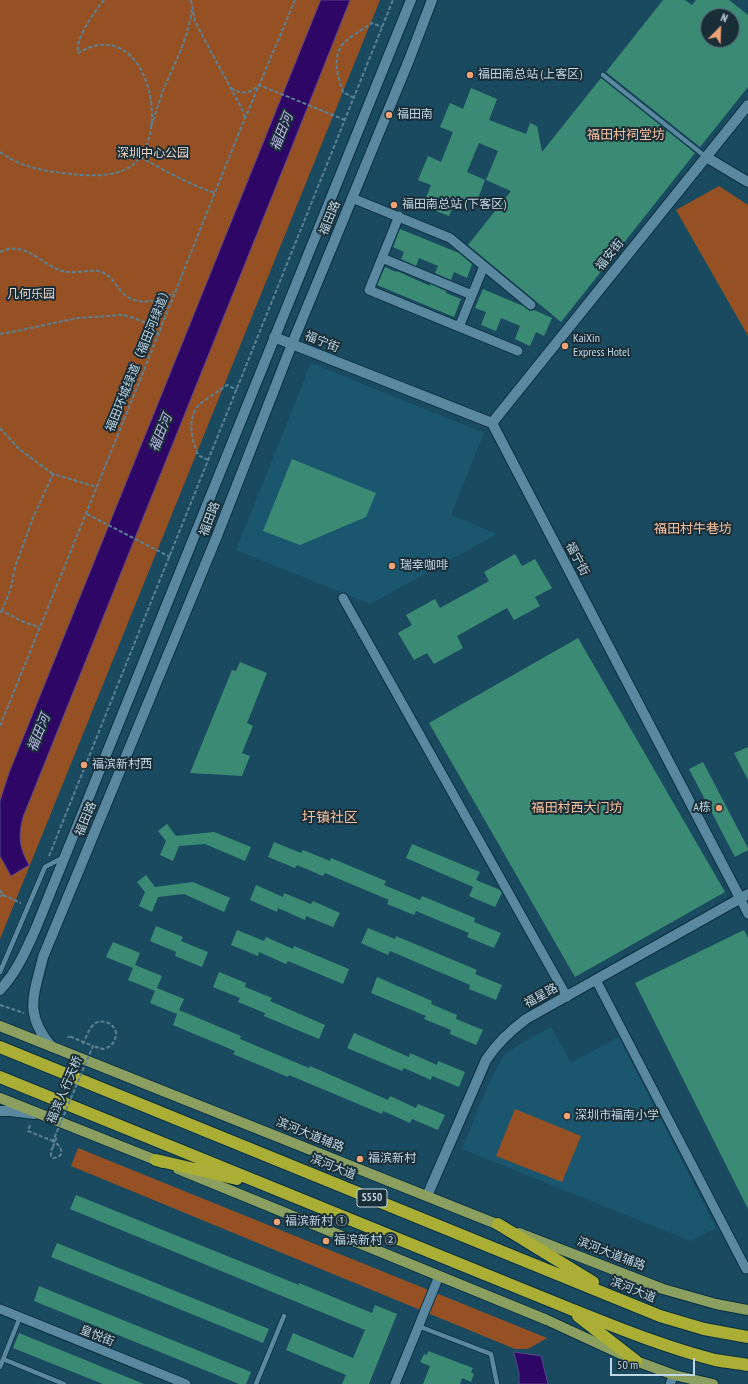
<!DOCTYPE html>
<meta charset="utf-8">
<style>
body{margin:0}
#map{position:relative;width:748px;height:1384px;overflow:hidden;background:#1a4a60;font-family:"PT Sans Narrow",sans-serif}
canvas{display:block}
.north{position:absolute;left:700px;top:8px;width:40px;height:40px;box-sizing:border-box;background:#1a2e38;border:1px solid #5c727d;border-radius:50%;rotate:23deg;font-size:11px;font-weight:700;line-height:16px;text-align:center;color:#c0d8e5}
.north::after{content:'';display:block;margin:auto;width:14px;height:18px;background:#efa376;clip-path:polygon(50% 0,100% 100%,50% 72%,0 100%)}
.scale{position:absolute;left:610px;top:1358px;width:85px;height:18px;box-sizing:border-box;border:2px solid #c0d8e5;border-top:0;padding-left:5px;font-size:12px;line-height:14px;white-space:nowrap;color:#c0d8e5;-webkit-text-stroke:3px #1a2e38;paint-order:stroke}
</style>
<div id="map">
<canvas width="748" height="1384"></canvas>
<div class="north">N</div>
<div class="scale">50 m</div>
</div>
<script>
const ctx = document.querySelector('canvas').getContext('2d');
ctx.lineJoin = 'round';
function fillPath(path, color) { ctx.fillStyle = color; ctx.fill(path, 'evenodd'); }
function strokePath(path, color, width, dash) { ctx.strokeStyle = color; ctx.lineWidth = width; ctx.lineCap = dash ? 'butt' : 'round'; ctx.setLineDash(dash || []); ctx.stroke(path); }
function label(font, color, halo, rows, align = 'center') {
  ctx.font = font + ' "PT Sans Narrow","Noto Sans SC",sans-serif'; ctx.lineWidth = 4; ctx.setLineDash([]); ctx.textBaseline = 'middle'; ctx.strokeStyle = halo; ctx.fillStyle = color; for (const [text, x, y, turn = 0] of rows) {
    ctx.save(); ctx.translate(x, y); ctx.rotate((+turn || 0) * Math.PI / 180); ctx.textAlign = isNaN(turn) ? turn : align; if (halo) ctx.strokeText(text, 0, 0); ctx.fillText(text, 0, 0); ctx.restore();
  }
}
const built = new Path2D(`
 M311 363 484 433 451 515 497 534 370 604 236 550Z
 M551 1027 571 1063 619 1037 716 1228 691 1241 462 1149 489 1083 499 1063 505 1055 518 1045Z`);
const green = new Path2D(`
 M0 0H380L0 939Z
 M719 186 748 205V336L676 210Z
 M515 1109 581 1136 562 1182 496 1156Z
 M78 1148 547 1338 528 1349H515L71 1166Z`);
const water = new Path2D(`
 M321 0H350L289 154 23 817C18 837 19 847 29 865L11 876 0 856V801L9 773Z
 M514 1352 541 1356 548 1384H519V1373Z`);
const building = new Path2D(`
 M663 0H685L692 5 696 0H729L748 15V87L700 147 606 72ZM708 16H732V40H708Z
 M601 78 695 153 561 322 468 245 511 191 486 180 498 151 479 143 467 172 485 180 476 204 457 196 449 216 423 206 431 185 418 180 428 156 441 162 453 132 440 127 450 103 463 109 471 88 497 99 489 120 526 134 530 123 537 126 542 152Z
 M400 229 459 253 472 264 467 278 454 272 451 280 435 273 438 266 419 258 416 266 401 259 404 252 393 247Z
 M385 267 396 272 397 271 430 286V284L446 291V293L461 299 454 317 377 285Z
 M483 289 523 306 530 311 534 310 552 318 544 336 536 332 530 346 515 339 520 326 501 318 496 331 481 325 486 312 475 308Z
 M292 459 376 493 366 517 300 545 263 531Z
 M515 554 522 566 535 559 552 588 535 597 540 606 514 620 507 608 457 636 463 648 434 664 427 653 414 660 398 633 412 625 406 615 435 599 440 608 489 581 484 572Z
 M578 638 725 892 575 977 429 723Z
 M240 662 267 673 247 723 253 726 242 753 250 756 242 776 190 773 232 670 236 671Z
 M748 747V780L734 753Z
 M703 762 748 848V850L735 857 689 769Z
 M167 824 176 836 214 832 251 847 245 861 205 844 179 846 173 861 160 855 166 841 158 831Z
 M274 842 301 853 303 850 330 861 331 858 386 881 384 885 420 900 422 896 475 918 474 922 501 933 494 948 467 937 469 933 416 911 414 915 387 904 389 900 325 873 323 876 297 865 295 868 268 857Z
 M412 844 480 872 476 880 500 890 502 893 495 907 469 896 473 887 406 858Z
 M146 875 155 887 193 882 230 898 224 912 184 894 158 897 152 912 139 906 145 892 137 882Z
 M256 885 283 897 284 893 311 904 313 901 340 913 333 927 306 916 305 920 278 908 277 912 250 900Z
 M156 926 183 937 181 941 208 952 202 967 175 956 176 952 150 941Z
 M368 928 395 939 396 936 477 970 475 974 502 985 496 1000 469 989 470 985 390 951 388 955 361 943Z
 M237 930 264 941 266 937 293 949 294 946 349 969 343 984 288 961 286 964 259 952 258 956 231 945Z
 M744 930 748 938V1209L635 983Z
 M113 942 140 953 135 965 162 976 157 988 184 999 179 1010 241 1036 240 1039 309 1068 310 1066 388 1100 390 1096 416 1108 418 1104 445 1115 438 1130 412 1119 410 1123 383 1111 382 1114 289 1075 288 1077 233 1054 235 1051 173 1025 177 1014 150 1003 155 991 128 980 133 968 106 957Z
 M219 972 246 983 245 987 272 998 270 1001 325 1025 319 1039 264 1016 265 1013 238 1002 240 998 213 987Z
 M377 977 432 1001 431 1004 457 1015 456 1019 483 1030 476 1045 450 1034 451 1030 424 1019 426 1016 371 993Z
 M354 1033 409 1057 410 1053 437 1065 438 1061 465 1072 459 1087 432 1076 431 1080 404 1068 402 1071 347 1048Z
 M76 1195 299 1285V1283L372 1313 375 1305 397 1314 369 1384H342L346 1375 286 1350 293 1333 353 1358 365 1330 70 1209Z
 M57 1243 269 1329 263 1343 51 1257Z
 M39 1286 251 1372 246 1384H239L34 1301Z
 M19 1333 144 1384H103L13 1348Z
 M428 1351 473 1368 471 1372 474 1374 471 1382 462 1378 460 1384H423L430 1366 420 1362 424 1354 427 1355Z`);
const path = new Path2D(`
 M191 0 195 21 201 33 242 109 245 118
 M231 88C242 95 250 94 259 85L345 120
 M354 98 343 92C338 76 332 60 342 45 346 39 366 27 372 23L382 27
 M151 126C156 114 159 101 164 88 175 63 188 38 192 10
 M0 152C22 168 45 171 71 174 89 176 112 177 128 168 176 141 148 11 78 53 75 38 95 11 104 0
 M140 157C164 170 188 184 215 193
 M0 252C26 240 40 264 62 271 76 275 95 267 104 273 114 278 118 291 128 297 140 305 163 302 174 292
 M0 334 12 332 78 318 123 315 134 318 153 326 158 335
 M0 428 19 449 53 474
 M208 460 198 455C192 439 187 423 197 407 201 402 220 390 227 385L237 390
 M87 514 170 557
 M2 611 11 588 15 567 33 518 53 474 97 487
 M0 612 2 611 26 623 39 627
 M0 726 134 395 236 140 295 0
 M49 856 393 0
 M0 890 3 895 0 896
 M3 895 21 903
 M0 1005 24 1013
 M68 1038 69 1036
 M83 1044C87 1035 92 1018 105 1022 111 1023 114 1027 116 1032 116 1041 112 1047 103 1049L93 1046
 M30 1125 28 1131 53 1141
 M53 1147 57 1136`);
const lane = new Path2D(`
 M603 75 706 157
 M0 972 45 867 62 858
 M418 1326 491 1354 497 1384
 M3 1359 64 1384
 M0 1367 20 1317
 M256 1384 284 1316`);
const street = new Path2D(`
 M352 198 450 238 531 305
 M399 216 369 290 518 351
 M382 258 472 295
 M459 327 484 266
 M343 598 567 997
 M740 898 748 914
 M596 980 746 1269
 M0 1309 186 1384
 M395 1384 439 1276
 M670 1384 674 1375`);
const secondary = new Path2D(`
 M706 157 748 182
 M274 337 492 423 740 898
 M492 423 748 105
 M0 990C17 972 26 950 36 928L411 0
 M52 1047C23 1014 34 995 43 957L217 536 292 344 409 60 432 0
 M0 1111H10L34 1114
 M427 1196 486 1060C497 1043 510 1031 526 1019L748 894`);
const primary = new Path2D(`
 M0 1026 504 1227
 M0 1098 163 1163
 M178 1169 547 1320 636 1361 674 1375 713 1384
 M519 1233 663 1289 716 1304 748 1310`);
const highway = new Path2D(`
 M0 1047 660 1316 704 1329 748 1337
 M0 1077 568 1308C616 1327 664 1347 715 1360 726 1362 737 1363 748 1365
 M156 1160 237 1179
 M498 1224 593 1282
 M578 1316 636 1361`);
const pathBridge = new Path2D(`
 M53 1147 51 1151V1156L53 1158C67 1157 61 1145 53 1141L93 1046 69 1036`);
const markers = [
 [470,75,4,"#efa376"],
 [389,115,4,"#efa376"],
 [394,205,4,"#efa376"],
 [565,346,4,"#efa376"],
 [392,566,4,"#efa376"],
 [84,765,4,"#efa376"],
 [719,808,4,"#efa376"],
 [567,1116,4,"#efa376"],
 [360,1159,4,"#efa376"],
 [277,1222,4,"#efa376"],
 [326,1241,4,"#efa376"]
];
const shields = [
 [372,1198,30]
];
const shieldNames = [
 ["S550",372,1198]
];
const poiNames = [
 ["福田南总站 (上客区)",478,75],
 ["福田南",397,115],
 ["福田南总站 (下客区)",402,205],
 ["KaiXin",573,339],
 ["Express Hotel",573,353],
 ["瑞幸咖啡",400,566],
 ["福滨新村西",92,765],
 ["A栋",711,808,"right"],
 ["深圳市福南小学",575,1116],
 ["福滨新村",368,1159],
 ["福滨新村 ①",285,1222],
 ["福滨新村 ②",334,1241]
];
const parkNames = [
 ["深圳中心公园",153,154],
 ["几何乐园",31,295]
];
const streetNames = [
 ["福田路",330,218,-68],
 ["福安街",610,255,-51],
 ["福宁街",322,342,22],
 ["福田环城绿道（福田河绿道）",139,359,-68],
 ["福田路",210,519,-69],
 ["福宁街",577,559,62],
 ["福田路",86,819,-67],
 ["福星路",541,996,-29],
 ["福滨人行天桥",65,1090,-67],
 ["滨河大道辅路",310,1135,22],
 ["滨河大道",333,1167,22],
 ["滨河大道辅路",611,1254,21],
 ["滨河大道",633,1290,22],
 ["皇悦街",97,1336,22]
];
const waterNames = [
 ["福田河",282,132,-68],
 ["福田河",161,433,-68],
 ["福田河",39,733,-68]
];
const neighbourhoodNames = [
 ["福田村祠堂坊",626,135],
 ["福田村牛巷坊",693,529],
 ["福田村西大门坊",577,808]
];
const quarterNames = [
 ["圩镇社区",330,818]
];
fillPath(built, '#1b566f');
fillPath(green, '#955124');
fillPath(water, '#2d0666');
strokePath(water, '#59458c', 1);
fillPath(building, '#3b8b74');
strokePath(lane, '#0a2f3f', 6);
strokePath(street, '#0a2f3f', 11);
strokePath(secondary, '#0a2f3f', 12);
strokePath(primary, '#0a2f3f', 12);
strokePath(highway, '#0a2f3f', 14);
strokePath(path, '#5b8294', 2, [4, 2]);
strokePath(lane, '#5988a0', 4.5);
strokePath(street, '#5988a0', 9);
strokePath(secondary, '#5988a0', 10);
strokePath(primary, '#8a9f60', 10);
strokePath(highway, '#aaae35', 12);
strokePath(pathBridge, '#5b8294', 2, [4, 2]);
for (const [x, y, r, color] of markers) { const dot = new Path2D(); dot.arc(x, y, r, 0, 2 * Math.PI); ctx.fillStyle = color; ctx.fill(dot); strokePath(dot, '#1a2e38', 1.5); }
for (const [x, y, w] of shields) { const box = new Path2D(); box.roundRect(x - w / 2, y - 9, w, 18, 3); ctx.fillStyle = '#1a2e38'; ctx.fill(box); strokePath(box, '#c0d8e5', 1); }
label('bold 11px', '#c0d8e5', null, shieldNames);
label('12px', '#c0d8e5', '#1a2e38', poiNames, 'left');
label('12px', '#efd5c6', '#1a2e38', parkNames);
label('12px', '#c0d8e5', '#1a2e38', streetNames);
label('italic 13px', '#c2bbed', '#1a2e38', waterNames);
label('13px', '#fac19f', '#1a2e38', neighbourhoodNames);
label('14px', '#fac19f', '#1a2e38', quarterNames);
</script>
